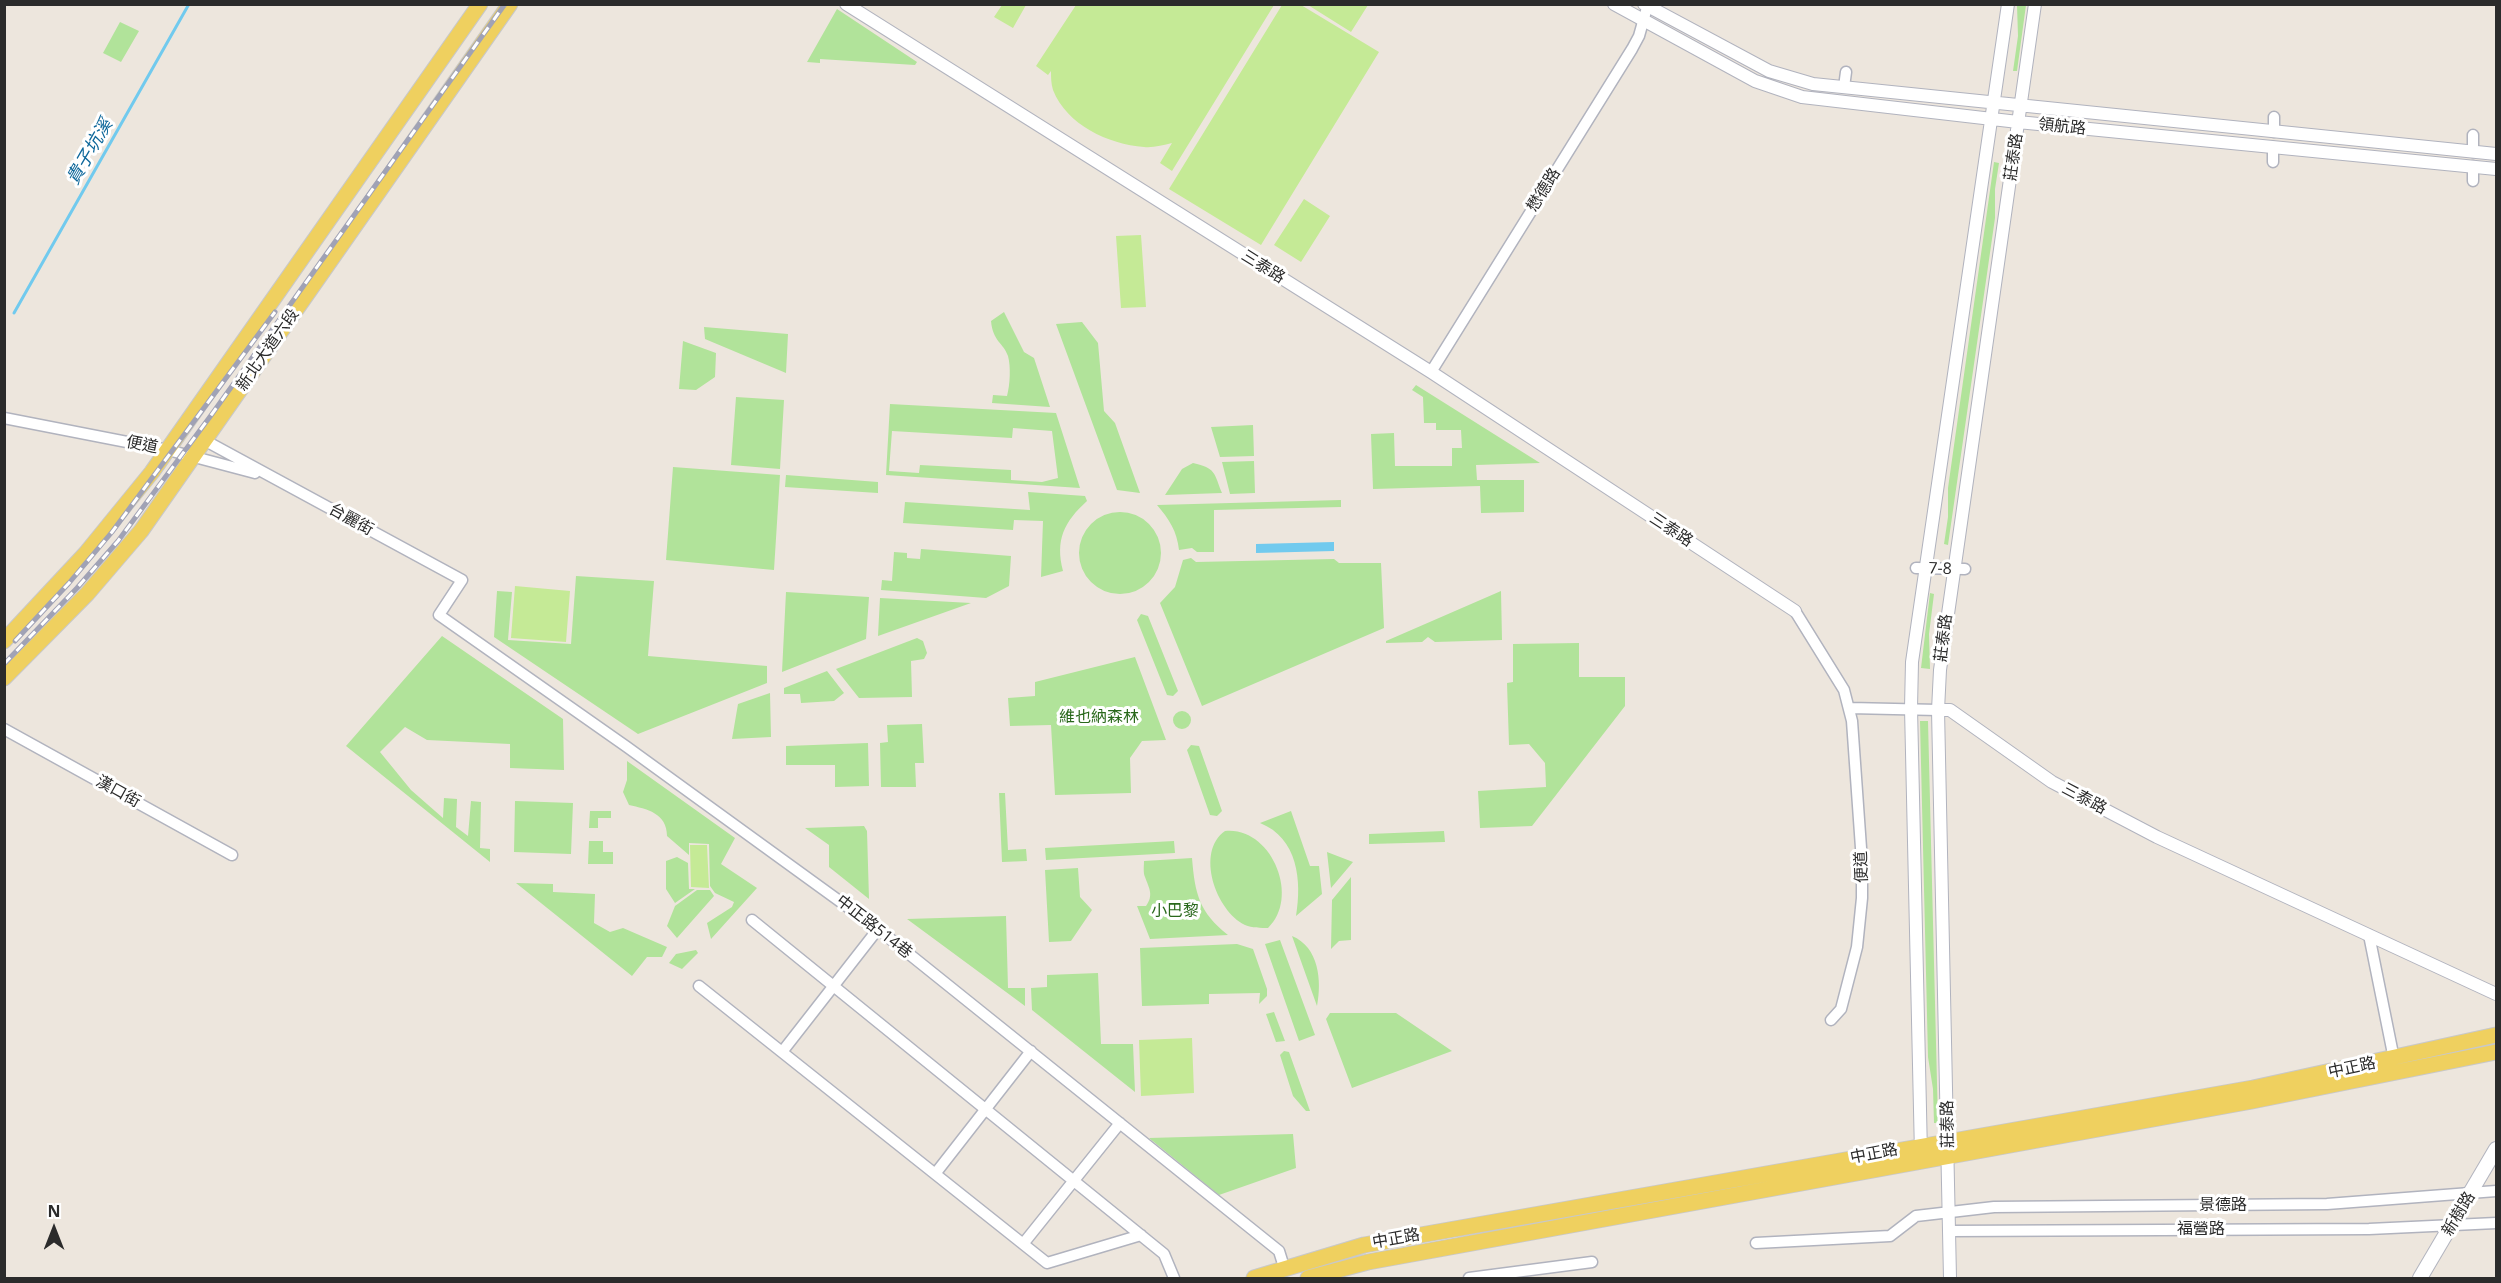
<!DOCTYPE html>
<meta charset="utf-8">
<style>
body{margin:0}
#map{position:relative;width:2501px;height:1283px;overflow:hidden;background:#ede6dd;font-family:"Open Sans",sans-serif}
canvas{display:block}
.frame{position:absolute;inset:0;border:6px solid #2b2b2b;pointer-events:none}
.north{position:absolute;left:24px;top:1199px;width:60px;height:60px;-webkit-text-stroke:4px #fff;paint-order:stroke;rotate:0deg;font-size:16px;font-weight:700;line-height:24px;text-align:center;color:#2b2b2b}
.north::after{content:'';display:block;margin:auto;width:21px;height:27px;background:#2b2b2b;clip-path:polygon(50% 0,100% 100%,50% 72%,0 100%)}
</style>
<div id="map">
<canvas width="2501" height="1283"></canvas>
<div class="frame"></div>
<div class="north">N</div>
</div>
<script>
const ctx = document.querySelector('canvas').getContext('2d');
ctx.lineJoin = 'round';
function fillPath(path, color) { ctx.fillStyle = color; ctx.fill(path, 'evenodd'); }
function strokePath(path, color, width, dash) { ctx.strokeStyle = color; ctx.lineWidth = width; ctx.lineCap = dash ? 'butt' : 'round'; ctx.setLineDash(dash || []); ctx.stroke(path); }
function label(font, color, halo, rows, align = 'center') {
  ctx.font = font + ' "Open Sans","Noto Sans TC",sans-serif'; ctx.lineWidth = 6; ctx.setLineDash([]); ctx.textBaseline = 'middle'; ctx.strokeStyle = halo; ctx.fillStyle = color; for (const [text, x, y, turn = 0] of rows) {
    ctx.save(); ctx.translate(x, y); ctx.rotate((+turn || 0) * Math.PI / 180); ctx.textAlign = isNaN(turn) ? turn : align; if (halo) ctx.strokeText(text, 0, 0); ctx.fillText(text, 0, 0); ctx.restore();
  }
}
const green = new Path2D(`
 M2017 5H2026L2017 71H2013L2018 36Z
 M837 9 917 62 915 65 820 59V63L807 62Z
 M120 22 139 31 121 62 103 53Z
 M1994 162 1999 163 1995 189V218L1948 545 1944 544 1948 517V488Z
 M1004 312 1024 352 1034 358 1050 407 992 403 993 395 1007 396C1010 385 1011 367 1008 356 1003 342 993 342 991 321Z
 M1082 322 1098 343 1104 411 1115 423 1140 493 1117 490 1056 324Z
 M704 327 788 334 786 373 705 339Z
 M683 341 716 353 715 377 696 390 679 389Z
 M1416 385 1540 463 1476 465 1477 480H1524V512L1481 513 1480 486 1373 489 1371 434 1394 433 1395 466H1452V448H1462L1461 430H1436V423H1424L1423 397 1412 390Z
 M736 397 784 400 780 469 731 465Z
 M890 404 1056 413 1080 488 886 475ZM1013 428 1052 431 1058 478 1042 482 1011 480V470L920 465 919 473 889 471 892 431 1012 438Z
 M1253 425 1254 456 1220 457 1211 427Z
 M1254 461 1255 493 1230 494 1222 462Z
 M1193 463C1216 468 1214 473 1222 493L1165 495 1182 469Z
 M673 467 780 475 774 570 666 560Z
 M786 475 878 482V493L785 487Z
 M1028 492 1085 496 1087 501C1064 522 1055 540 1063 571L1041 577 1043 521 1014 520 1013 530 903 523 905 502 1030 510Z
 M1341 500V507L1214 510V552H1197L1192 548 1179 550C1177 531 1169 519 1157 505Z
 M1079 553a41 41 0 1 1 82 0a41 41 0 1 1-82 0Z
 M921 549 1011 556 1009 586 986 598 881 590 882 580 892 581 894 552 907 553V558L920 559Z
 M1191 558 1196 562 1334 559 1339 563H1381L1384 628 1202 706 1160 603 1175 587 1183 560Z
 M576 576 654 581 648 656 767 666V683L638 734 494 637 497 591 512 592 508 640 571 644Z
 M1501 591 1502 640 1435 642 1428 637 1422 642 1386 643V641Z
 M786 592 869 597 866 639 782 672Z
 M1930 593 1934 594 1929 634 1930 669 1921 668Z
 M880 598 971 603 878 636Z
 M1141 614 1148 616 1178 691 1173 696 1167 695 1137 620Z
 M442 636 563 719 564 770 510 768V744L427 740 405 727 380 752 411 790 443 818 444 798 457 799 456 827 468 836 471 801 481 802 480 848 490 849V862L346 746Z
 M917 638 923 641 927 653 924 659 911 661 912 697 859 698 836 669Z
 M1579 643V677H1625V706L1532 826 1480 828 1478 791 1546 787 1545 763 1529 744 1509 745 1507 683 1513 682V644Z
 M1135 657 1166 740 1142 741 1130 758 1131 793 1055 795 1051 725 1010 726 1008 698 1035 696V682Z
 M827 671 844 693 834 701 801 703 800 694H784V688Z
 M770 693 771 737 732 739 738 704Z
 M1173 720a9 9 0 1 1 18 0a9 9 0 1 1-18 0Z
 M1920 721H1928L1938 1123H1934L1933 1089 1928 1057Z
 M922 724 924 763H915L916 787H881L880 743 888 742 887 725Z
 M868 743 869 786 835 787V765H786V746Z
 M1191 745 1199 746 1222 811 1217 816 1210 815 1187 750Z
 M627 761 735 838 721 864 757 888 711 939 707 923 732 907 734 902 715 893 710 886 709 844 689 843V855L667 836C667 813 647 809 629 805L623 792 627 780Z
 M999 793H1005L1008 850 1026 849 1027 861 1002 862Z
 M515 801 573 803 571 854 514 852Z
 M590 811H611V818H598V828H589Z
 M1291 811 1310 866H1319L1322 894 1296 916C1302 881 1298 838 1260 823Z
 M864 826 867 831 869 899 829 867V845L805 828Z
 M1225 831C1271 826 1301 897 1268 928 1261 928 1252 928 1245 925 1216 911 1195 852 1225 831Z
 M1444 831 1445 842 1369 844V834Z
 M589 841H603V852H613V864H588Z
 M1174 841 1175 853 1046 860 1045 848Z
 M1327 852 1353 862 1331 888Z
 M677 857 688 863 689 889H695L675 903 666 889V861Z
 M1192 858C1195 894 1199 912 1228 935L1150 939 1137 906H1146C1154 895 1149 888 1145 877 1143 873 1144 865 1144 861Z
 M1078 868 1080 897 1092 910 1071 941 1049 942 1045 870Z
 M1351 877V940L1339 941 1331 949 1332 900Z
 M516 883 553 884V892L595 894 594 923 610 932 623 928 667 947 662 957H647L632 976Z
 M697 890H710L714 896 677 938 667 926 675 906Z
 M1006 916 1008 988H1025V1006L907 919Z
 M1292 936C1319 947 1322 981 1317 1006Z
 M1280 940 1315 1035 1299 1041 1265 944Z
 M1237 944 1253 949 1267 989V996L1259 1004 1260 993 1209 994V1004L1142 1006 1140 948Z
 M696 950 698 953 682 969 669 963 676 954Z
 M1098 973 1101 1044H1133L1135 1092 1032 1010 1031 988 1047 987V975Z
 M1274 1012 1285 1041 1276 1042 1266 1014Z
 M1330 1013H1396L1452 1051 1352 1088 1326 1019Z
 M1284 1051 1289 1052 1310 1111H1306L1293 1096 1280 1055Z
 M1293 1134 1296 1168 1219 1195 1149 1138Z`);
const pitch = new Path2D(`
 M1002 5H1026L1013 28 994 17Z
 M1076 5V4L1274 5 1172 171 1160 163 1172 143C1163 145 1153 148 1144 147 1108 144 1067 125 1053 90 1051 84 1051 77 1051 71L1048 75 1036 66Z
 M1282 5H1301L1379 52 1261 245 1169 189Z
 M1308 5H1368L1351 32Z
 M1304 199 1330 216 1301 262 1274 245Z
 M1141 235 1146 307 1121 308 1116 236Z
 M515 586 570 591 566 642 511 638Z
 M690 845H707L709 888 691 887Z
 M1192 1038 1194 1093 1141 1096 1139 1040Z`);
const water = new Path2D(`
 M1334 542V551L1256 553V544Z`);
const stream = new Path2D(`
 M14 313 189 4`);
const minor = new Path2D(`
 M1844 87 1846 72
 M2274 132V117
 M2473 152V135
 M2273 162V147
 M2473 166V181
 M1431 372 1632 49 1639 36 1648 4
 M4 418 168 450 255 473
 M204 440 462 580 439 615 627 747 878 929 1279 1251 1284 1267
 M1916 568 1965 569
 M1795 611 1844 690 1852 721 1862 862V898L1857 947 1841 1009 1831 1020
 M1850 708 1938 710
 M4 729 232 855
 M752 920 1164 1254 1174 1278
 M2369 935 2394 1059
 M699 986 1047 1263 1141 1235
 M782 1052 878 929
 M935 1174 1031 1051
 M1950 1231 2369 1229 2496 1223
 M1756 1243 1890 1236 1916 1216 1994 1207 2327 1204 2496 1191
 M1023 1244 1120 1123
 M1469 1278 1592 1262`);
const tertiary = new Path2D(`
 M846 4 1431 372 1795 611
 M1614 4 1755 81 1802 97 2018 122 2496 169
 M1644 4 1769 71 1813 84 2496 154
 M1938 710H1950L2052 782 2157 837 2496 994
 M1921 1154 1911 708 1912 662 2008 4
 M1950 1278 1938 710 1940 670 2035 4`);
const secondary = new Path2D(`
 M2420 1278 2496 1149`);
const primary = new Path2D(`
 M4 641 86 553 152 472 480 4
 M4 678 87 594 141 531 510 4
 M1254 1278 1364 1245 2253 1088 2496 1035
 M1308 1278 1368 1262 2252 1101 2496 1052`);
const rail = new Path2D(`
 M15 641 69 583 112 532 275 312
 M4 664 77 588 118 541 212 414 505 4`);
const streetNames = [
 ["領航路",2062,127,6],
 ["莊泰路",2014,157,-82],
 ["懋德路",1544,190,-58],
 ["三泰路",1263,267,32],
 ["新北大道六段",268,350,-55],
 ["便道",142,445,11],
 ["台麗街",351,520,29],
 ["三泰路",1671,530,33],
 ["7-8",1940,569,2],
 ["莊泰路",1944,638,-83],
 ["漢口街",118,792,29],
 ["三泰路",2084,799,28],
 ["便道",1862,867,-92],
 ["中正路514巷",874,927,38],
 ["中正路",2352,1068,-12],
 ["莊泰路",1948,1124,-91],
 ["中正路",1874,1154,-11],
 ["景德路",2223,1205],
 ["新樹路",2459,1214,-59],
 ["福營路",2201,1229],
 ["中正路",1396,1239,-10]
];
const parkNames = [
 ["維也納森林",1099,717],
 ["小巴黎",1175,911]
];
const waterNames = [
 ["貴子坑溪",90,152,-60]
];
fillPath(green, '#b1e39a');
fillPath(pitch, '#c5ea96');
fillPath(water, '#71caee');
strokePath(stream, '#71caee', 3);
strokePath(minor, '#b1b3be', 13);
strokePath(tertiary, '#b1b3be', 14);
strokePath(secondary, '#b1b3be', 16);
strokePath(primary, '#c8c8c8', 17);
strokePath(minor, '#fff', 10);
strokePath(tertiary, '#fff', 12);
strokePath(secondary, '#fff', 14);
strokePath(primary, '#efd05f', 15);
strokePath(rail, '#a0a2b5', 5);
strokePath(rail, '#fff', 3, [9]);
label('16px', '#2b2b2b', '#fff', streetNames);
label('16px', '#29681b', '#fff', parkNames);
label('italic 18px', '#0f689b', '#fff', waterNames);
</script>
